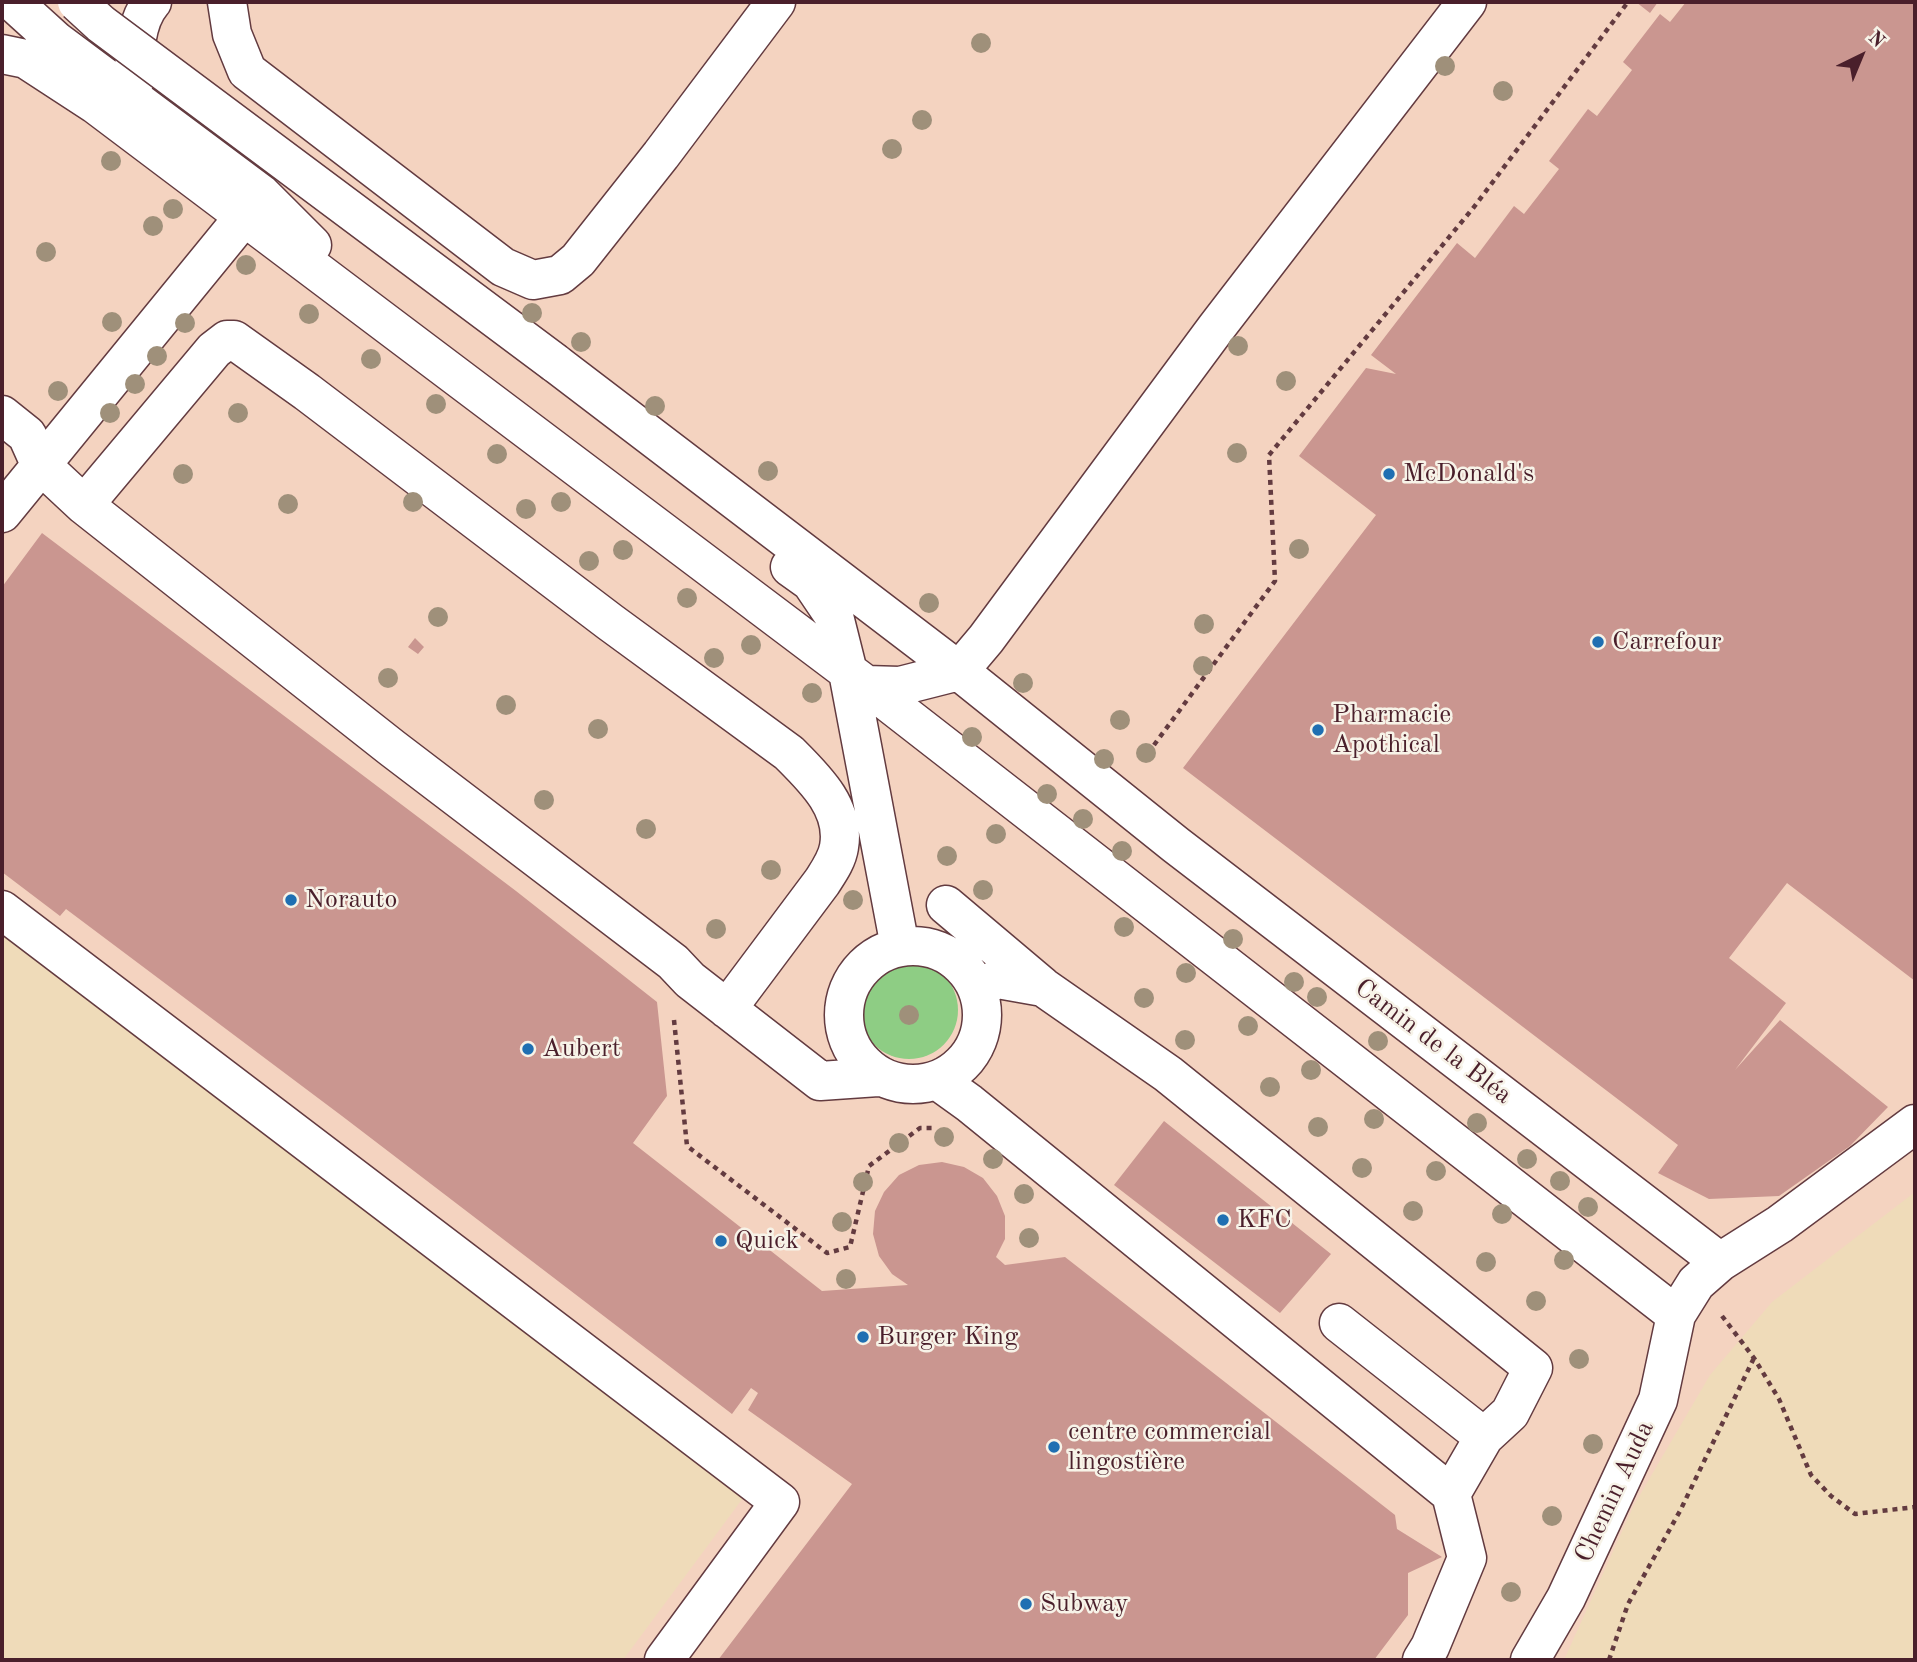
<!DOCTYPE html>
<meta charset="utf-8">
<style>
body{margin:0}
#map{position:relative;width:1917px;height:1662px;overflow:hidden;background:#efdbb9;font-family:"Old Standard TT",serif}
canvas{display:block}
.frame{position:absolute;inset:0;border:4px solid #4a1f2b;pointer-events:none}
.north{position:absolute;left:1826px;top:21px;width:70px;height:70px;-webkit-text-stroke:5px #f7f3e8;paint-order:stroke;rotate:43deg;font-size:19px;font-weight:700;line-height:28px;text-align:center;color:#4a1f2b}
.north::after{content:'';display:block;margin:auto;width:24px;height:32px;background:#4a1f2b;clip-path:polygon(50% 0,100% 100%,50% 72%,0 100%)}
</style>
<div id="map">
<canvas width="1917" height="1662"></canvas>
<div class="frame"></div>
<div class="north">N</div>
</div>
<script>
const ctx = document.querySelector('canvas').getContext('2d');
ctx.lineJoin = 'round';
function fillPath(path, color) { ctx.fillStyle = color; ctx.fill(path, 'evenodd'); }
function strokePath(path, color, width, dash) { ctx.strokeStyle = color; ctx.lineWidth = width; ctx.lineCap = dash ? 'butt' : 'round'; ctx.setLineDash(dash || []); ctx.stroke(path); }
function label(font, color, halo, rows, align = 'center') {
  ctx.font = font + ' "Old Standard TT",serif'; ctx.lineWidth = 5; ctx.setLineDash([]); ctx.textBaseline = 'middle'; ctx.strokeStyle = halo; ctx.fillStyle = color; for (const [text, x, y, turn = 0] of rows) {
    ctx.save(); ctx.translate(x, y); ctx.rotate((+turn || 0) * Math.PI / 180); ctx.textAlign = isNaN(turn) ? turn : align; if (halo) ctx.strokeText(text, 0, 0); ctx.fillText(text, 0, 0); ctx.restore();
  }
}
const built = new Path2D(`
 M2 2H1915V1192L1772 1302 1710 1375 1634 1505 1564 1660H623L743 1498 2 926Z`);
const green = new Path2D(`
 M860 1010a49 49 0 1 1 98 0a49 49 0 1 1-98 0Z`);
const building = new Path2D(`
 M1636 2H1658L1650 13Z
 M1686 2H1915V981L1787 883 1729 958 1786 1003 1735 1070 1780 1020 1888 1107 1850 1146 1779 1196 1709 1199 1658 1173 1678 1145 1183 768 1376 515 1299 456 1366 368 1396 374 1371 355 1457 243 1475 258 1514 206 1524 214 1559 169 1549 161 1588 109 1597 116 1632 70 1623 62 1660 14 1670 22Z
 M42 533 516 891 657 1002 667 1096 633 1143 822 1291 908 1285 892 1274 879 1256 873 1234 875 1211 884 1192 899 1175 919 1165 942 1162 964 1167 983 1178 997 1196 1005 1216V1239L996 1257 1005 1265 1065 1257 1395 1515 1397 1529 1442 1557 1408 1573V1615L1374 1660H718L852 1484 748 1410 758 1393 751 1388 732 1414 342 1116 66 909 60 916 2 872V587Z
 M415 638 424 647 418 654 408 647Z
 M1164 1121 1331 1254 1280 1313 1114 1185Z`);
const path = new Path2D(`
 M1154 745 1275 581 1269 455 1474 207 1628 2
 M674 1020 687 1146 827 1253 850 1247 869 1166 920 1128H935
 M1722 1316 1754 1358 1779 1399 1811 1475 1831 1496 1855 1514 1915 1507
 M1609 1660 1628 1604 1680 1511 1754 1358`);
const minor = new Path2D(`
 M13 2 56 41 261 194 312 245
 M227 2 232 34 247 71 503 267 533 280 560 275 578 260 661 155 776 2
 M2 54 26 59 95 104 866 685 1676 1315
 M135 80C133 56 136 20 152 2
 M555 363 959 671 1176 845 1720 1262
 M2 415 27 435 40 464 84 505 392 748 673 962 690 980 820 1081 878 1077
 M84 505 214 350 227 340H234L307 392 610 622 789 753C814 778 846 808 839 847 837 860 829 871 822 882L727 1009
 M2 513 243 218
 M790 567 811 582 834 616 848 672 900 947
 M866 685 900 686 959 671 986 639 1216 328 1467 2
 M946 905 1042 986
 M2 910 780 1502 664 1660
 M844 1015a69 69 0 1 1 138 0a69 69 0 1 1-138 0Z
 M977 988 998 979 1043 987 1168 1074 1533 1368 1510 1413 1484 1437 1451 1494
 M937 1080 969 1103 1451 1494 1467 1558 1430 1647 1422 1660
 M1339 1323 1484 1437
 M1530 1660 1566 1598 1658 1400 1676 1315 1696 1283 1720 1262 1780 1224 1915 1124`);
const majorBridge = new Path2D(`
 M77 2 101 24 555 363`);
const trees = [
 [981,43],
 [1445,66],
 [1503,91],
 [922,120],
 [892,149],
 [111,161],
 [173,209],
 [153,226],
 [46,252],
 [246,265],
 [532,313],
 [309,314],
 [112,322],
 [185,323],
 [581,342],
 [1238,346],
 [157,356],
 [371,359],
 [1286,381],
 [135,384],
 [58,391],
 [436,404],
 [655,406],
 [110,413],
 [238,413],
 [1237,453],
 [497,454],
 [768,471],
 [183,474],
 [413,502],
 [561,502],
 [288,504],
 [526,509],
 [1299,549],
 [623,550],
 [589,561],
 [687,598],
 [929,603],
 [438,617],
 [1204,624],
 [751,645],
 [714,658],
 [1203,666],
 [388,678],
 [1023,683],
 [812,693],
 [506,705],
 [1120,720],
 [598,729],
 [972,737],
 [1146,753],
 [1104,759],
 [1047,794],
 [544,800],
 [1083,819],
 [646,829],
 [996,834],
 [1122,851],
 [947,856],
 [771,870],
 [983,890],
 [853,900],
 [1124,927],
 [716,929],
 [1233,939],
 [1186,973],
 [1294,982],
 [1317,997],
 [1144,998],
 [909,1015],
 [1248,1026],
 [1185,1040],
 [1378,1041],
 [1311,1070],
 [1270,1087],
 [1374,1119],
 [1477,1123],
 [1318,1127],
 [944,1137],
 [899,1143],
 [993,1159],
 [1527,1159],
 [1362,1168],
 [1436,1171],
 [1560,1181],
 [863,1182],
 [1024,1194],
 [1588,1207],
 [1413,1211],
 [1502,1214],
 [842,1222],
 [1029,1238],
 [1564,1260],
 [1486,1262],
 [846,1279],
 [1536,1301],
 [1579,1359],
 [1593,1444],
 [1552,1516],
 [1511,1592]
];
const markers = [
 [1389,474,7,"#1f6fb2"],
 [1598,642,7,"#1f6fb2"],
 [1318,730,7,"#1f6fb2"],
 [291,900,7,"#1f6fb2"],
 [528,1049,7,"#1f6fb2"],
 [1223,1220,7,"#1f6fb2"],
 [721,1241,7,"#1f6fb2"],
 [863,1337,7,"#1f6fb2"],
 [1054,1447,7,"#1f6fb2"],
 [1026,1604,7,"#1f6fb2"]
];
const poiNames = [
 ["McDonald's",1403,474],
 ["Carrefour",1612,642],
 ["Pharmacie",1332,715],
 ["Apothical",1332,745],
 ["Norauto",305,900],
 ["Aubert",542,1049],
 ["KFC",1237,1220],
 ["Quick",735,1241],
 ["Burger King",877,1337],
 ["centre commercial",1068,1432],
 ["lingostière",1068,1462],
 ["Subway",1040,1604]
];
const streetNames = [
 ["Camin de la Bléa",1433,1042,37],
 ["Chemin Auda",1615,1492,-65]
];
fillPath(built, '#f4d3c0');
fillPath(green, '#8ecd84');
fillPath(building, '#ca9690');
strokePath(minor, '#633b40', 41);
strokePath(path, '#633b40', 4.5, [5, 5]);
strokePath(minor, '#fff', 38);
strokePath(majorBridge, '#633b40', 41, []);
strokePath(majorBridge, '#fff', 38);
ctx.fillStyle = '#9f907a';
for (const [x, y] of trees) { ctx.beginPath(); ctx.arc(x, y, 10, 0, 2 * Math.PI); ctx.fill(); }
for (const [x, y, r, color] of markers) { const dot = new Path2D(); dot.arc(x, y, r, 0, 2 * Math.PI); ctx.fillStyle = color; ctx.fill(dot); strokePath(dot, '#f7f3e8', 2.5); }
label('26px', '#4a1f2b', '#f7f3e8', poiNames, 'left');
label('26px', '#4a1f2b', '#f7f3e8', streetNames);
</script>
